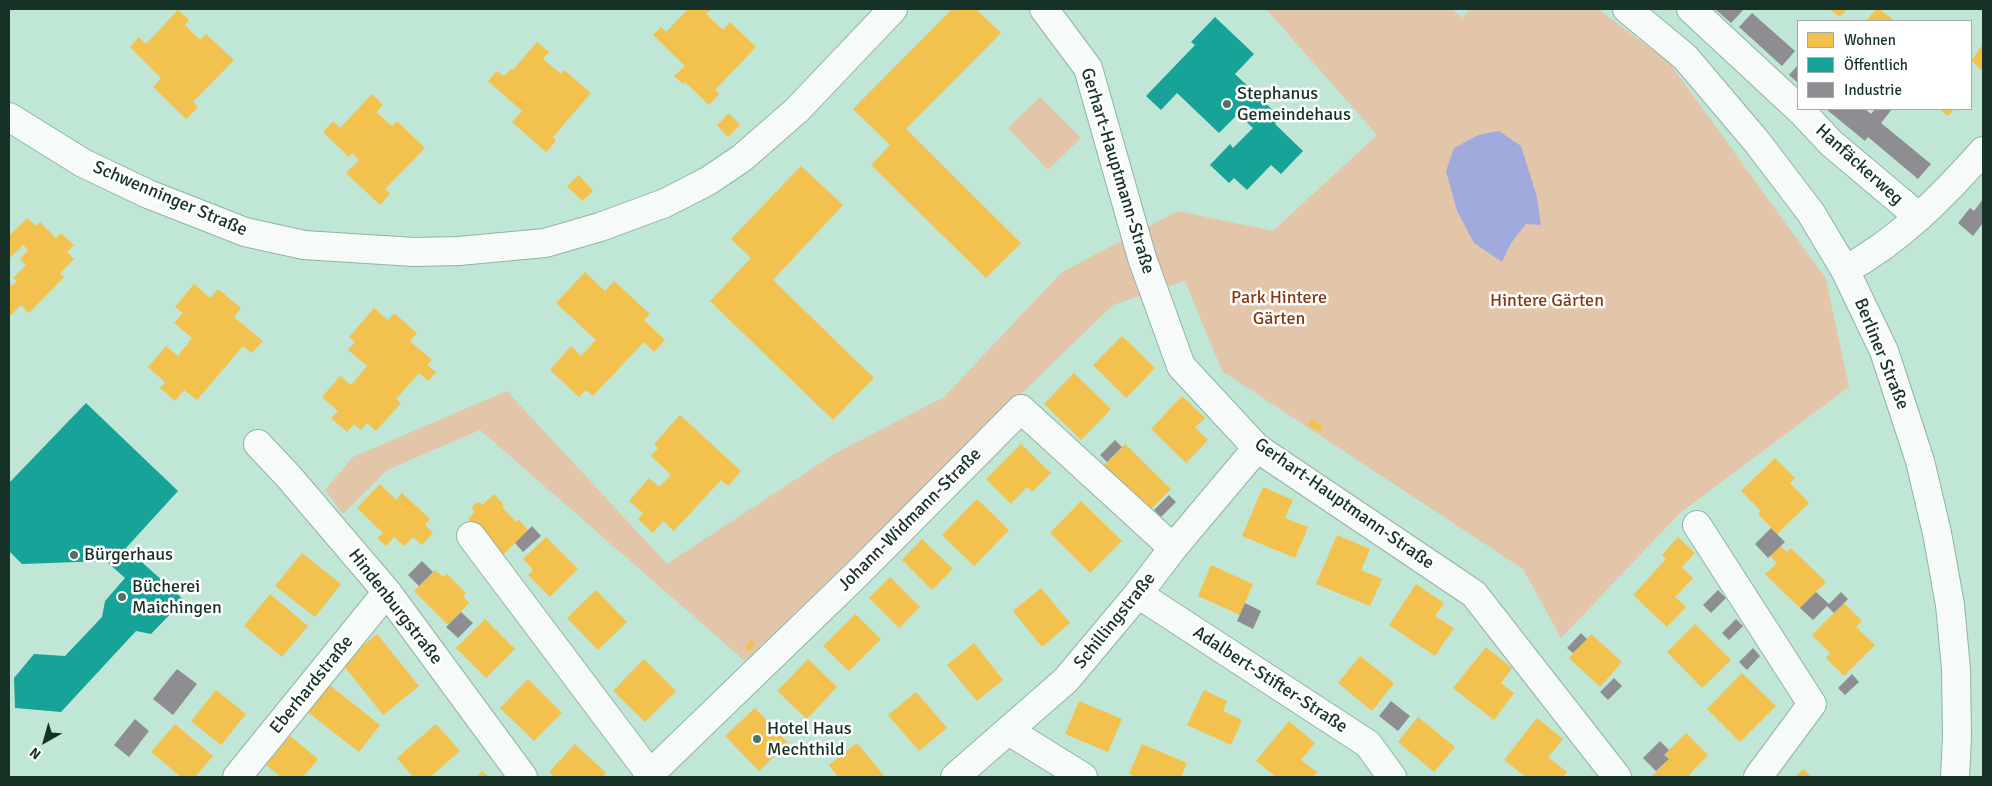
<!DOCTYPE html>
<meta charset="utf-8">
<style>
body{margin:0}
#map{position:relative;width:1992px;height:786px;overflow:hidden;background:#c0e7d6;font-family:Signika,sans-serif}
canvas{display:block}
.frame{position:absolute;inset:0;border:10px solid #163227;pointer-events:none}
.legend{position:absolute;left:1797px;top:20px;width:175px;height:90px;box-sizing:border-box;background:#fff;border:1px solid #a2ada9;margin:0;padding:6px 9px;list-style:none;font-size:15px;color:#163227}
.legend li{display:flex;align-items:center;gap:10px;height:25px}
.legend b{width:25px;border:1px solid #a2ada9}
.north{position:absolute;left:20px;top:716px;width:50px;height:50px;-webkit-text-stroke:4px #fff;paint-order:stroke;rotate:218deg;font-size:14px;font-weight:700;line-height:20px;text-align:center;color:#163227}
.north::after{content:'';display:block;margin:auto;width:18px;height:22px;background:#163227;clip-path:polygon(50% 0,100% 100%,50% 72%,0 100%)}
</style>
<div id="map">
<canvas width="1992" height="786"></canvas>
<div class="frame"></div>
<ul class="legend">
<li><b style="height:14px;background:#f2c14e"></b>Wohnen</li>
<li><b style="height:14px;background:#17a398"></b>Öffentlich</li>
<li><b style="height:14px;background:#8d8d92"></b>Industrie</li>
</ul>
<div class="north">N</div>
</div>
<script>
const ctx = document.querySelector('canvas').getContext('2d');
ctx.lineJoin = 'round';
function fillPath(path, color) { ctx.fillStyle = color; ctx.fill(path, 'evenodd'); }
function strokePath(path, color, width, dash) { ctx.strokeStyle = color; ctx.lineWidth = width; ctx.lineCap = dash ? 'butt' : 'round'; ctx.setLineDash(dash || []); ctx.stroke(path); }
function label(font, color, halo, rows, align = 'center') {
  ctx.font = font + ' Signika,sans-serif'; ctx.lineWidth = 5; ctx.setLineDash([]); ctx.textBaseline = 'middle'; ctx.strokeStyle = halo; ctx.fillStyle = color; for (const [text, x, y, turn = 0] of rows) {
    ctx.save(); ctx.translate(x, y); ctx.rotate((+turn || 0) * Math.PI / 180); ctx.textAlign = isNaN(turn) ? turn : align; if (halo) ctx.strokeText(text, 0, 0); ctx.fillText(text, 0, 0); ctx.restore();
  }
}
const green = new Path2D(`
 M1266 9H1452L1462 18 1470 9H1598L1669 62 1826 279 1849 387 1680 513 1561 638 1523 569 1222 371 1185 281 1113 305 745 661 480 430 387 470 343 514 325 490 353 457 507 391 667 564 834 454 944 397 1062 272 1178 211 1273 231 1377 135Z
 M1040 97 1081 138 1048 170 1008 128Z`);
const water = new Path2D(`
 M1499 131 1521 146 1537 197 1541 225 1526 224 1511 243 1502 262 1474 243 1457 211 1446 171 1454 148 1478 135Z`);
const homes = new Path2D(`
 M688 9H711L706 14 723 30 730 22 756 47 715 90 719 94 709 105 685 82 683 84 674 76 685 66 653 35 661 27 666 32Z
 M952 9H976L1001 33 906 129 1021 243 986 278 871 165 890 145 853 109Z
 M1829 9H1847L1840 17Z
 M1876 9H1879L1895 21H1866Z
 M178 10 189 20 185 25 200 40 206 34 234 60 193 102 198 107 186 119 153 87 161 78 130 47 139 37 146 44Z
 M537 42 549 52 543 59 561 74 564 70 591 93 553 137 556 141 546 152 512 122 522 111 488 81 497 71 504 76 511 69 513 70Z
 M1983 44V71L1971 61Z
 M372 94 383 105 376 112 392 126 397 121 425 148 385 189 390 194 380 205 346 173 359 160 352 153 349 157 323 132 333 121 340 128Z
 M1940 109H1954L1948 116Z
 M729 113 740 125 728 137 717 125Z
 M801 166 843 205 773 280 874 378 833 420 710 301 751 258 731 239Z
 M579 175 593 191 582 201 567 186Z
 M27 218 36 226 40 222 56 238 61 233 74 245 67 252 74 259 60 273 64 277 29 313 21 305 9 317V282L12 286 17 281 13 278 26 265 20 259 28 250 23 245 10 258 9 257V236Z
 M585 272 605 291 614 281 650 314 644 320 665 340 654 352 644 342 593 396 586 390 579 397 550 370 571 346 581 356 596 340 556 303Z
 M194 284 210 298 218 289 241 308 234 317 263 341 252 353 243 346 197 400 184 390 175 401 160 388 165 382 148 367 166 346 178 356 192 338 174 323 183 313 175 307Z
 M374 308 388 320 394 313 417 333 410 341 432 360 427 365 436 372 428 381 419 373 396 399 401 403 376 431 367 423 361 430 354 424 347 432 331 418 338 411 322 397 340 376 351 385 367 366 348 350 355 342 349 337Z
 M1122 336 1155 368 1126 398 1093 365Z
 M1074 373 1111 409 1081 440 1044 404Z
 M1182 396 1205 418 1195 427 1208 440 1186 463 1151 429Z
 M680 415 741 471 728 486 721 480 674 531 663 521 653 533 638 519 643 513 629 501 649 478 659 487 671 475 651 456 658 448 654 444Z
 M1312 419 1323 426 1319 432 1308 425Z
 M1021 444 1051 473 1032 492 1027 487 1011 504 986 479Z
 M1125 444 1171 489 1145 515 1099 470Z
 M1775 458 1795 478 1790 483 1809 503 1777 534 1758 514 1761 511 1741 491Z
 M380 484 396 500 402 493 430 519 425 525 433 533 422 545 413 537 404 546 394 537 386 546 377 538 383 533 357 508Z
 M1263 487 1293 500 1285 518 1308 527 1295 558 1242 536Z
 M494 494 504 505 502 507 516 522 519 520 528 530 503 555 468 519 474 513 472 507 476 503 480 502 482 505Z
 M977 499 1009 530 974 566 942 535Z
 M1081 501 1122 541 1090 573 1050 533Z
 M1337 535 1370 549 1361 570 1382 579 1370 606 1316 584Z
 M546 537 578 569 550 597 528 575 533 570 523 559Z
 M1678 537 1695 553 1682 567 1693 578 1675 597 1686 607 1667 627 1633 595 1666 559 1662 555Z
 M922 539 953 569 932 590 902 560Z
 M1780 546 1787 552 1791 548 1826 582 1800 608 1765 574 1777 563 1770 556Z
 M302 553 341 584 315 617 275 586Z
 M1211 565 1253 584 1240 615 1198 596Z
 M435 570 443 577 447 574 466 593 463 596 469 603 448 625 414 591Z
 M890 577 920 607 899 628 869 598Z
 M1416 584 1444 603 1435 616 1454 628 1435 656 1389 625Z
 M1041 588 1070 623 1042 647 1013 611Z
 M596 590 627 622 598 650 567 618Z
 M270 594 308 626 282 657 244 626Z
 M1844 603 1862 621 1856 627 1875 645 1844 676 1826 658 1830 653 1812 635Z
 M855 614 881 639 849 671 823 646Z
 M485 619 515 649 486 678 456 648Z
 M1695 624 1731 660 1702 688 1667 652Z
 M377 634 419 686 383 715 341 662Z
 M1591 634 1622 662 1600 687 1569 658Z
 M751 640 756 644 750 651 745 647Z
 M974 643 1003 680 977 701 947 665Z
 M1486 647 1512 668 1501 683 1514 693 1494 720 1453 688Z
 M1360 656 1394 683 1372 711 1338 683Z
 M644 659 676 691 645 722 613 691Z
 M808 659 837 687 807 719 777 691Z
 M1742 673 1776 706 1740 742 1707 709Z
 M528 679 562 713 534 741 500 708Z
 M327 683 380 725 359 752 306 711Z
 M216 690 246 714 221 745 191 721Z
 M1204 690 1227 701 1223 711 1242 720 1231 745 1187 725Z
 M916 692 947 728 919 751 888 715Z
 M1079 701 1122 719 1108 752 1065 734Z
 M755 708 788 743 759 771 725 736Z
 M1418 717 1455 747 1434 772 1398 742Z
 M1537 718 1563 739 1548 757 1567 772 1563 777H1526L1504 760Z
 M1289 721 1315 743 1301 760 1317 772 1313 777H1276L1256 761Z
 M175 724 213 756 195 777H181L151 752Z
 M436 724 460 751 430 777H413L397 758Z
 M1686 733 1708 755 1689 775 1691 777H1651L1669 759 1664 755Z
 M290 736 318 759 303 777H281L266 765Z
 M857 743 885 777H838L829 765Z
 M575 744 606 773 602 777H555L549 772Z
 M1142 744 1187 763 1181 777H1137L1129 774Z
 M1803 769 1812 777H1795Z
 M482 771 489 777H476Z`);
const public = new Path2D(`
 M1215 17 1254 54 1235 74 1281 118 1275 124 1303 151 1281 174 1271 165 1247 190 1234 178 1229 183 1210 165 1230 144 1233 148 1253 128 1238 114 1219 133 1177 93 1161 110 1146 96 1195 45 1191 42Z
 M86 403 178 491 126 548 184 600 151 634 136 631 61 712 15 708 14 678 34 654 65 656 102 617 105 601 125 578 106 561 22 564 9 551V483Z`);
const industry = new Path2D(`
 M1715 9H1744L1731 23Z
 M1752 13 1795 51 1782 66 1739 27Z
 M1798 65V83L1789 75Z
 M1826 109H1865L1871 114 1875 109H1892L1881 123 1931 164 1918 179 1868 137 1865 141Z
 M1983 199V223L1973 236 1958 223 1970 208 1974 211Z
 M1115 440 1122 447 1107 462 1100 455Z
 M1169 495 1176 502 1161 517 1154 510Z
 M532 526 541 536 523 552 515 543Z
 M1771 528 1785 542 1768 558 1755 544Z
 M422 561 433 572 419 586 408 575Z
 M1718 590 1726 598 1711 613 1703 605Z
 M1816 592 1829 604 1841 592 1848 599 1834 613 1827 606 1813 620 1800 608Z
 M1245 603 1261 611 1253 629 1237 621Z
 M461 612 473 623 458 638 446 627Z
 M1736 619 1743 626 1729 640 1722 633Z
 M1581 633 1587 639 1573 653 1567 648Z
 M1753 648 1760 656 1747 670 1739 662Z
 M177 669 197 684 173 715 153 699Z
 M1852 674 1859 682 1845 695 1838 688Z
 M1614 678 1622 686 1608 700 1600 692Z
 M1391 701 1410 716 1398 731 1379 716Z
 M135 719 149 731 129 757 114 745Z
 M1660 741 1669 750 1664 755 1669 759 1656 771 1643 758Z`);
const minor = new Path2D(`
 M1044 9 1088 68 1142 258 1181 366 1257 448 1474 594 1617 777
 M1691 9 1802 112 1831 143 1919 217
 M9 117 83 163 148 194 245 232 304 245 414 252 459 251 545 243 600 227 665 203 708 181 742 158 797 110 893 9
 M1845 270C1899 241 1943 196 1983 151
 M258 444 289 477 387 592 523 777
 M1697 525 1812 704 1758 777
 M471 536 650 774
 M1138 594 1368 744 1392 777
 M1009 731 1083 777
 M237 777 387 592
 M647 777 856 575 1021 409 1173 548
 M955 777 1066 680 1138 594 1173 548 1257 448`);
const major = new Path2D(`
 M1627 9 1685 57 1757 142 1811 213 1845 270 1884 351 1920 461 1937 533 1950 605 1956 669 1957 737 1955 777`);
const markers = [
 [1227,104,5,"#527164"],
 [74,555,5,"#527164"],
 [122,597,5,"#527164"],
 [757,739,5,"#527164"]
];
const poiNames = [
 ["Stephanus",1237,94],
 ["Gemeindehaus",1237,115],
 ["Bürgerhaus",84,555],
 ["Bücherei",132,587],
 ["Maichingen",132,608],
 ["Hotel Haus",767,729],
 ["Mechthild",767,750]
];
const streetNames = [
 ["Hanfäckerweg",1859,165,42],
 ["Gerhart-Hauptmann-Straße",1117,171,73],
 ["Schwenninger Straße",170,199,23],
 ["Berliner Straße",1881,354,68],
 ["Gerhart-Hauptmann-Straße",1344,504,35],
 ["Johann-Widmann-Straße",910,520,-45],
 ["Hindenburgstraße",395,607,52],
 ["Schillingstraße",1115,621,-51],
 ["Adalbert-Stifter-Straße",1270,680,33],
 ["Eberhardstraße",312,685,-51]
];
const parkNames = [
 ["Park Hintere",1279,298],
 ["Gärten",1279,319],
 ["Hintere Gärten",1547,301]
];
fillPath(green, '#e3c5a9');
fillPath(water, '#a1aadc');
fillPath(homes, '#f2c14e');
fillPath(public, '#17a398');
fillPath(industry, '#8d8d92');
strokePath(minor, '#92b2a4', 30);
strokePath(major, '#92b2a4', 30);
strokePath(minor, '#f6fbf9', 28);
strokePath(major, '#f6fbf9', 28);
for (const [x, y, r, color] of markers) { const dot = new Path2D(); dot.arc(x, y, r, 0, 2 * Math.PI); ctx.fillStyle = color; ctx.fill(dot); strokePath(dot, '#fff', 2); }
label('18px', '#163227', '#fff', poiNames, 'left');
label('18px', '#163227', '#fff', streetNames);
label('18px', '#853a11', '#fff', parkNames);
</script>
